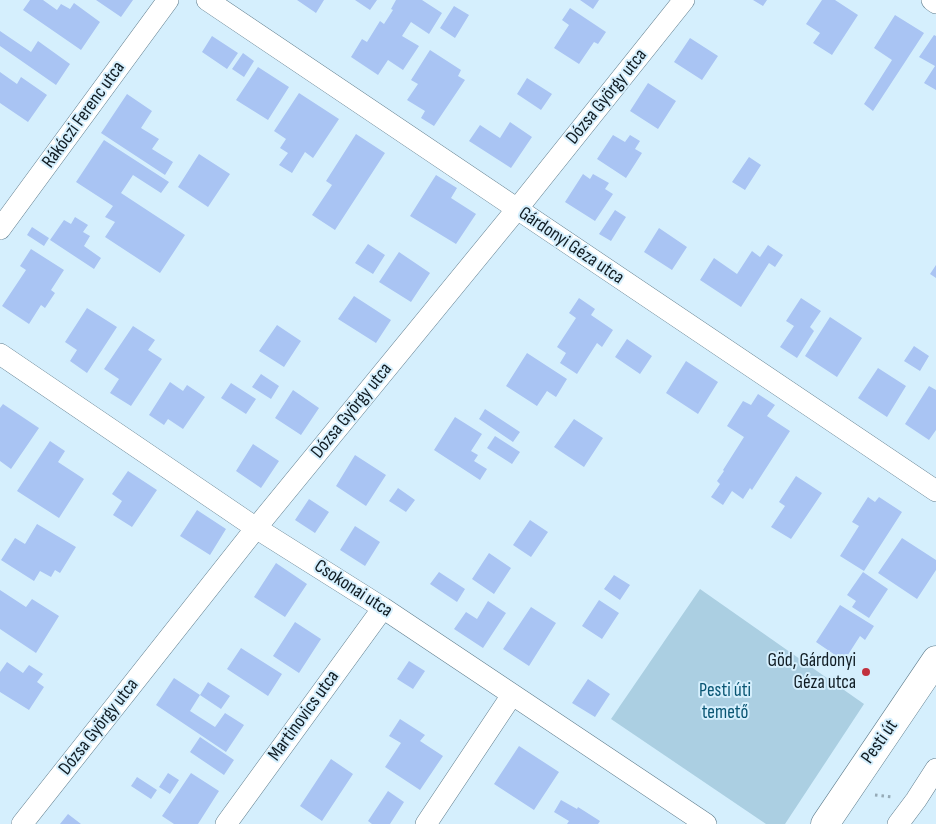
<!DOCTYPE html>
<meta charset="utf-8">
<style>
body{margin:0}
canvas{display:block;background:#d5effd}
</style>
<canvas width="936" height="824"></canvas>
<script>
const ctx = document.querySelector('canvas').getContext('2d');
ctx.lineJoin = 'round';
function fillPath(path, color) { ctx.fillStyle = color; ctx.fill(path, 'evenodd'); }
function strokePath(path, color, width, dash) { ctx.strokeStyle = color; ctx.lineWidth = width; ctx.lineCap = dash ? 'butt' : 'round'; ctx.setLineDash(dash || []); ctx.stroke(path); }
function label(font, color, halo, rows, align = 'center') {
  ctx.font = font + ' "Sofia Sans Condensed",sans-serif'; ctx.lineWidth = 4; ctx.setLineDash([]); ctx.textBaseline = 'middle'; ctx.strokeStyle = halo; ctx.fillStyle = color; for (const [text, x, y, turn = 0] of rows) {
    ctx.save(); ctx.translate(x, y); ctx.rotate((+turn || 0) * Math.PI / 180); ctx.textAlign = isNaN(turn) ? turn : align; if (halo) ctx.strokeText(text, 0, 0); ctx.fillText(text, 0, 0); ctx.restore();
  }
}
const green = new Path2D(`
 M700 589 864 704 785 824H766L611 719Z`);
const building = new Path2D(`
 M30 0H43L57 10 61 4 70 9 74 3 100 22 81 50 23 10Z
 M96 0H133L121 17Z
 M297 0H324L316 13Z
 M355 0H377L370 10Z
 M396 0H422L442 13 429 34 411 22 402 36 419 46 403 70 388 60 378 75 351 57 362 39 367 42 380 21 384 24 393 10 391 9Z
 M580 0H599L593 9Z
 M753 0H767L763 6Z
 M822 0H835L858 15 832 55 813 43 820 33 806 24Z
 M454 6 469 15 455 38 440 28Z
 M570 8 606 32 598 44 594 42 579 64 554 48 569 25 562 20Z
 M895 15 924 33 873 111 864 104 892 60 874 48Z
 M0 31 31 52 38 41 70 64 56 85 0 46Z
 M934 35 936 36V90L924 83 935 66 919 57Z
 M212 36 238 53 227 69 202 52Z
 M690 38 718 56 702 80 674 62Z
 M430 50 461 70 458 76 465 80 434 126 421 118 425 111 407 100 418 84 411 80Z
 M243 53 254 61 244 77 232 69Z
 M258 67 289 87 268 120 236 100Z
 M0 72 17 84 21 77 47 95 28 122 0 103Z
 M527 78 552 94 541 110 517 94Z
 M648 83 676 101 658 129 630 111Z
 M299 93 339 119 313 158 305 152 292 173 279 165 288 153 280 148 286 139 274 131Z
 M127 94 152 111 141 128 159 139 152 149 173 162 165 175 101 133Z
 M510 122 532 137 511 168 469 141 480 125 500 138Z
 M356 134 385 153 335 230 312 215 332 185 326 181Z
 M613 135 625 142 630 135 640 141 635 149 642 153 626 178 597 159Z
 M104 140 169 182 161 193 133 175 121 193 185 235 160 273 105 237 115 222 105 217 113 206 76 182Z
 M199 154 230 174 208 207 178 187Z
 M749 157 761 165 745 190 732 182Z
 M583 174 590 179 593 174 609 183 605 189 613 194 595 221 565 202Z
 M436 175 457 188 451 198 476 214 456 244 410 216Z
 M615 210 626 217 611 241 599 234Z
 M75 217 88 225 83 232 90 236 84 246 101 258 94 269 50 240 64 220 71 224Z
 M32 227 49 238 44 246 27 235Z
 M659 228 687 247 672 270 644 252Z
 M368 244 385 255 373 274 355 263Z
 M768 245 783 255 775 267 769 263 741 307 700 280 714 258 737 274 752 251 760 257Z
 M31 249 64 270 51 290 55 293 45 308 41 305 29 324 2 306 26 270 20 266Z
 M399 252 430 273 411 302 379 282Z
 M936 265V278L930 274Z
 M354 296 391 320 376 343 338 319Z
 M579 298 595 309 591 315 613 330 602 347 597 343 577 374 560 363 566 353 557 347 576 318 569 313Z
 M801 298 821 311 810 327 814 331 797 358 780 347 794 326 786 321Z
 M87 308 117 327 87 373 70 361 77 350 65 342Z
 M830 317 862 338 837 377 805 356Z
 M277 325 301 341 284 367 259 351Z
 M133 326 155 340 148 350 162 359 131 406 110 393 119 379 104 369Z
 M627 339 652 356 640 374 615 357Z
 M914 346 929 356 920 371 904 361Z
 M527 353 567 379 556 397 547 391 537 406 506 386Z
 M686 361 718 382 698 414 666 393Z
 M878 368 906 386 887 417 858 398Z
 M261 374 279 386 271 399 252 387Z
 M170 382 183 391 187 385 205 397 183 429 168 419 164 425 149 415Z
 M231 383 256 399 246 414 221 398Z
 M929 386 936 390V430L929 440 905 424Z
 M293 390 319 408 301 435 275 418Z
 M758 394 775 405 767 416 790 431 752 490 750 488 743 499 732 491 723 505 711 497 720 484 717 481 724 471 723 470 744 437 727 426 743 401 751 405Z
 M3 404 39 428 11 469 0 461V408Z
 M485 409 520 432 513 442 479 419Z
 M455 417 482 434 471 451 478 455 474 461 487 469 480 480 434 450Z
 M574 419 603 438 584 467 554 447Z
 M495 436 520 452 512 464 487 448Z
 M50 441 65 451 58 462 84 479 59 518 17 491Z
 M253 444 279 461 261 488 236 471Z
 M355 455 386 475 366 506 336 486Z
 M128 471 157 490 132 527 113 515 122 501 112 494Z
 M796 476 822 493 791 539 771 527 785 506 779 502Z
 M398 488 415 500 406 512 389 501Z
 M868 497 875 502 879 497 902 512 864 571 840 556 859 526 852 522Z
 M309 499 329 512 315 533 295 520Z
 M197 510 226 529 210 555 180 536Z
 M530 520 548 532 531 557 513 545Z
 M37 524 76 547 60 573 55 570 51 577 40 571 34 581 1 560 15 538 25 544Z
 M355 526 380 542 365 566 340 550Z
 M902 538 936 560V570L917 599 878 573Z
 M489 553 511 568 494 594 472 579Z
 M276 563 307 584 285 617 254 597Z
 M439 572 465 589 457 602 430 584Z
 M863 572 888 589 869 618 852 607 856 601 847 595Z
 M614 575 630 585 620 600 604 589Z
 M0 590 26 607 32 599 59 616 36 653 0 629Z
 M599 600 619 613 602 639 582 626Z
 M488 601 506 613 483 648 454 629 466 612 477 619Z
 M840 605 874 626 865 640 860 636 844 661 816 642Z
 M531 607 556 623 529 666 503 649Z
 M295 622 321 639 299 673 273 656Z
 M241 648 282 674 268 696 227 669Z
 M409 661 425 671 413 689 397 679Z
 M7 662 23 673 29 665 43 674 37 682 44 687 29 710 0 692V672Z
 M174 678 200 695 190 711 215 727 225 713 244 725 226 752 156 705Z
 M588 679 610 694 595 717 572 703Z
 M208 682 230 696 221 709 200 695Z
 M400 719 425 735 420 741 443 756 420 790 385 767 401 743 389 736Z
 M200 737 234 760 224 775 190 752Z
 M519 746 559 772 534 810 494 784Z
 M331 759 353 774 322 821 300 806Z
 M168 773 179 780 170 794 159 787Z
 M191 773 219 791 198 824H174L162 816Z
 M137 777 157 790 151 799 131 786Z
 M388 791 404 802 390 824H372L368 821Z
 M561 800 577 809 578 807 600 821 598 824H567L569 821 554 812Z
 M68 814 81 824H60Z`);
const path = new Path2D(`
 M875 795 893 797`);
const street = new Path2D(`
 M207 0 936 491
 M932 0 936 3
 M0 229 168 0
 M0 354 256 528 383 608 706 824
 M22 824 256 528 517 209 684 0
 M226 824 383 608
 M426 824 512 695
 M898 824 916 800 936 769`);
const primary = new Path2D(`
 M825 824 936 660`);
const markers = [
 [866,672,5,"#c1313e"]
];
const streetNames = [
 ["Dózsa György utca",607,97,-51],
 ["Rákóczi Ferenc utca",84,115,-54],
 ["Gárdonyi Géza utca",571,246,34],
 ["Dózsa György utca",352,411,-51],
 ["Csokonai utca",353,589,33],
 ["Martinovics utca",304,716,-54],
 ["Dózsa György utca",99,727,-52],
 ["Pesti út",880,742,-55]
];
const poiNames = [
 ["Göd, Gárdonyi",856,661],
 ["Géza utca",856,683]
];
const parkNames = [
 ["Pesti úti",725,691],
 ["temető",725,713]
];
fillPath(green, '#abcfe2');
fillPath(building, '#a9c4f3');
strokePath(street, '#5e7c8c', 22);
strokePath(primary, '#5e7c8c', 29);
strokePath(path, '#95aab6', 3, [2.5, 4]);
strokePath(street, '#fff', 21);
strokePath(primary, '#fff', 28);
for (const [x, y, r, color] of markers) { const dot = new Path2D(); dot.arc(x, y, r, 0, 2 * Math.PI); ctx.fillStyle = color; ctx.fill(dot); strokePath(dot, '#d5effd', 2); }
label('19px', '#101c23', '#d5effd', streetNames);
label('19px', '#101c23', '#d5effd', poiNames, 'right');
label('19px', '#095573', '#d5effd', parkNames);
</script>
